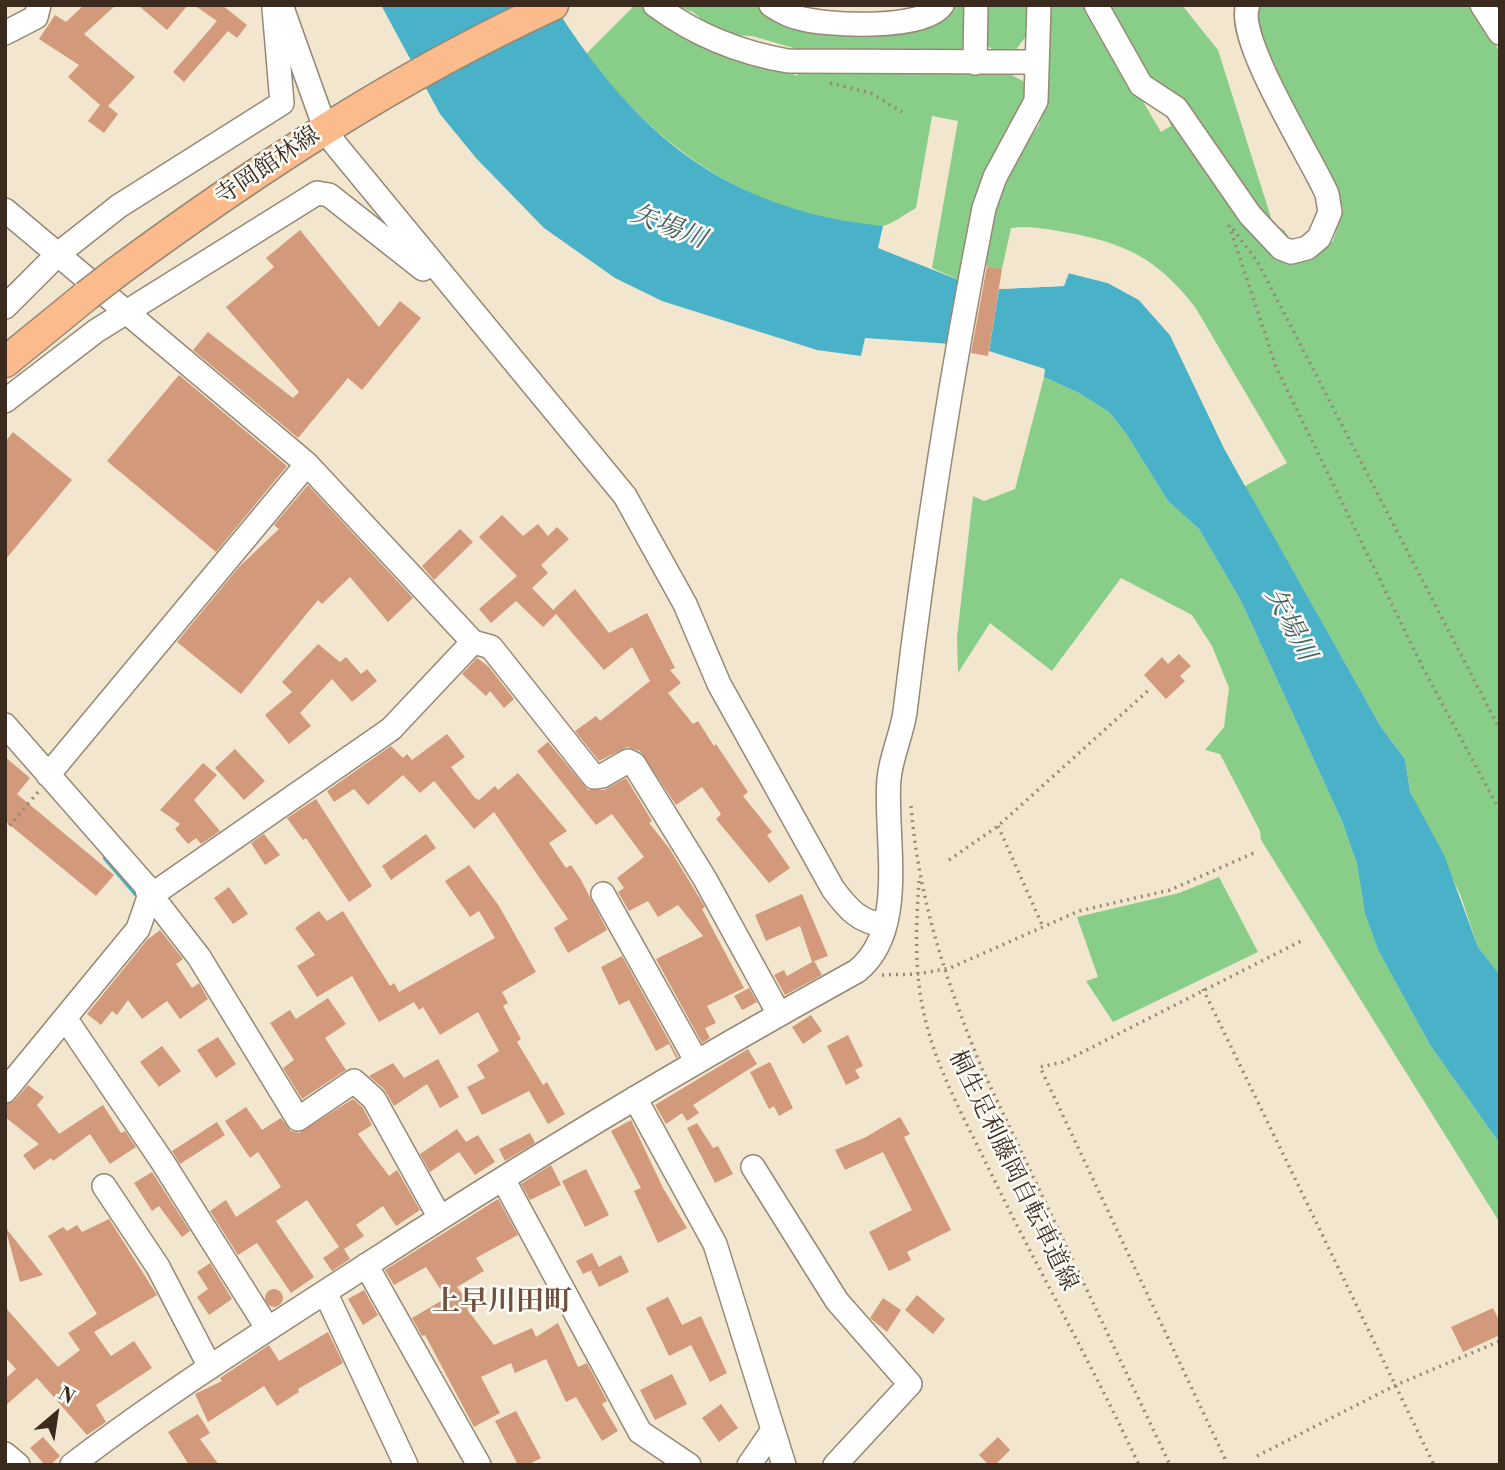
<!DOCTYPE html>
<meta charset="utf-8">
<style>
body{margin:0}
#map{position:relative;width:1505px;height:1470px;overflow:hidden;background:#f2e7ce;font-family:"Libre Bodoni",serif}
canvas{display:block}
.frame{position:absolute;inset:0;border:7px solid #3b2a1e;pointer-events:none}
.north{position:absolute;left:21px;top:1379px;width:70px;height:70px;-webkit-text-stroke:5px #fdfcf7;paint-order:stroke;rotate:29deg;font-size:19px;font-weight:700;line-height:28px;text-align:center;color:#3b2a1e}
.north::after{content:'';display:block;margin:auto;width:24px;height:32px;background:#3b2a1e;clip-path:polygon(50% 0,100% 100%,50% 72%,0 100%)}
</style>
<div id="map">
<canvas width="1505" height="1470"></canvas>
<div class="frame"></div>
<div class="north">N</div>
</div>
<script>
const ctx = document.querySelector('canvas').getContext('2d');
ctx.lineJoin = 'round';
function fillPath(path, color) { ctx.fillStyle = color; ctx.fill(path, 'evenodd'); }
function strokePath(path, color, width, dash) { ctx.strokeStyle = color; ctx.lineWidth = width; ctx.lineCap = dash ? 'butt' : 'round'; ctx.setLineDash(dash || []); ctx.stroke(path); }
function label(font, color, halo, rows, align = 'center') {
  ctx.font = font + ' "Libre Bodoni","Noto Serif JP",serif'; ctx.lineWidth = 5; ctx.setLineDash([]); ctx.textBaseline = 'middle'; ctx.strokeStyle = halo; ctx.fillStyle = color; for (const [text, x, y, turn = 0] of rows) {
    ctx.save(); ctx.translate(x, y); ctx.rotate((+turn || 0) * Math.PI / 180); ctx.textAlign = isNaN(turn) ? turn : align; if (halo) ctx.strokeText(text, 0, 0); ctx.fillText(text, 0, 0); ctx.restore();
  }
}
const green = new Path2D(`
 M635 5H648L782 66 796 76 803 67 1008 73 1023 81 1029 90 961 281 932 268 958 121 932 116 916 208C906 213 893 224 883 226 871 228 852 222 840 220 733 203 651 138 585 55Z
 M672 5H761L797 24 967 5V49L961 53H846L797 49 752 36 721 35 693 12Z
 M985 5H1027V35L1015 51 1000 53 987 46Z
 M1046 5H1086L1161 132 1171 126 1164 108 1248 225 1312 257 1333 241 1343 208 1253 26 1258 5H1469L1500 52V975L1478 947 1460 894 1410 792 1405 759 1381 727 1245 486 1287 463 1195 307C1156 257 1125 243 1064 232 1046 229 1029 225 1011 228L1002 269 978 264 994 200 1014 161 1039 125 1047 95Z
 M1107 5H1182L1218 50 1273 224 1284 230 1289 238 1280 237 1149 79Z
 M1044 377 1079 393 1109 412 1125 432 1168 501 1199 529 1241 601 1342 821 1357 864 1365 914 1378 950 1430 1045 1500 1144V1223L1261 840 1260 831 1220 754 1205 750 1224 727 1229 688 1212 646 1192 615 1121 578 1052 671 990 623 958 673 957 637 973 496 984 501 1015 489Z
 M1219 877 1258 952 1113 1022 1086 981 1098 977 1077 917 1179 893Z`);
const water = new Path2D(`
 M381 5H554C636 135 726 210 883 226L878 248 961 281 951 344 865 338 861 356 817 350 662 301 615 278 544 228 476 158 440 114Z
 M1068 273 1108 283 1139 300 1170 335 1224 448 1381 727 1405 759 1410 792 1444 855 1478 947 1500 975V1144L1430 1045 1378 950 1365 914 1357 864 1342 821 1241 601 1199 529 1168 501 1125 432 1109 412 1079 393 1044 377 1045 369 989 351 999 289 1063 286Z`);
const pier = new Path2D(`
 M1068 269 1110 280 1141 297 1162 316 1173 333 1248 484 1245 486 1224 448 1170 335 1139 300 1108 283 1069 273 1064 286 999 289 1000 286 1061 282Z`);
const stream = new Path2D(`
 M106 858 136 893`);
const building = new Path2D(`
 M84 5H116L84 34 135 77 108 106 118 114 104 133 88 121 100 105 68 77 79 65 39 39 55 15 66 22Z
 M138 5H188L167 30Z
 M194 5H222L247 25 237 38 228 31 184 82 173 72 217 21Z
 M300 230 379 327 400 301 421 318 362 390 348 378 298 438 193 350 208 332 293 398 299 392 226 307 274 267 266 258Z
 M987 266 1002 269 988 356 971 353Z
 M179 375 287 466 216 552 107 461Z
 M13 432 72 480 5 560V442Z
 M308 485 413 598 388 622 350 577 322 604 318 600 241 694 177 642 239 567 279 529 274 525Z
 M502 515 523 536 538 524 548 536 557 527 569 539 541 565 548 573 532 588 553 610 575 589 609 633 647 613 675 668 670 670 681 683 668 693 693 724 698 721 714 746 716 744 748 792 743 796 772 832 767 835 790 868 769 883 716 819 721 814 702 787 676 805 640 751 627 747 599 761 575 731 596 716 600 721 650 681 632 647 604 670 556 614 543 627 516 601 491 623 479 609 517 576 479 537Z
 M460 529 473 542 434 580 422 566Z
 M318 644 340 662 346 657 361 674 367 669 377 681 352 702 332 679 300 713 311 726 289 744 265 715 292 692 282 682Z
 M1179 654 1191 666 1180 676 1185 681 1166 699 1144 675 1162 657 1168 664Z
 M477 658 488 666 514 699 504 708 490 691 486 696 462 674Z
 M447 734 465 757 451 767 475 798 479 800 495 786 498 790 518 773 567 831 549 843 566 868 571 865 581 880 607 930 568 953 554 928 568 919 494 812 474 829 434 781 420 793 403 775 368 805 354 789 334 802 327 791 391 746 403 758 407 754 412 760Z
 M548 742 588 790H604L626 778 652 821 649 823 669 848 705 907 702 909 744 988 707 1006 716 1023 705 1028 710 1038 702 1043 656 959 703 936 678 905 658 917 648 901 629 911 618 892 624 888 617 878 644 857 612 814 596 825 537 751Z
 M235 749 265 781 244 800 215 768Z
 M5 757 30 778 17 794 114 875 96 896 5 821Z
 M203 763 217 775 194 800 220 831 201 844 196 838 188 844 175 829 180 824 160 810Z
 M316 799 372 886 349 902 306 838 303 840 287 818Z
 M264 834 280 855 265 865 251 843Z
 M426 834 436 848 391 880 382 866Z
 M469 865 499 906 536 972 502 992 508 1003 503 1006 521 1039 517 1042 543 1085 547 1082 565 1114 548 1124 529 1091 482 1115 467 1087 485 1078 477 1065 499 1051 478 1012 440 1035 423 1007 419 1010 414 1002 379 1022 352 976 317 997 297 966 315 955 295 928 319 911 327 921 343 911 390 986 394 983 399 992 495 938 479 911 470 917 445 881Z
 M229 887 248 914 233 924 214 898Z
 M802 894 828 956 812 962 800 926 766 941 755 915Z
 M160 930 183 959 176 964 192 988 199 983 208 999 180 1019 167 1001 142 1019 128 1000 117 1015 112 1011 101 1025 87 1014 147 940Z
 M622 956 678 1057 676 1058 669 1044 656 1051 629 1000 619 1005 601 967Z
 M814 961 822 975 785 995 774 975 784 970 787 976Z
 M749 988 757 1002 742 1010 734 996Z
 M328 998 346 1024 325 1038 346 1070 302 1099 283 1068 294 1060 270 1023 290 1010 296 1019Z
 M811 1015 822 1031 803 1044 792 1027Z
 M848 1035 863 1066 855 1070 860 1078 846 1085 827 1046Z
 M218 1037 236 1064 216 1078 197 1050Z
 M162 1046 181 1071 159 1087 140 1062Z
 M748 1049 757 1064 693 1105 699 1113 687 1121 682 1113 666 1124 655 1105Z
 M438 1059 459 1097 440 1108 427 1084 394 1106 384 1089 369 1076 393 1063 404 1078Z
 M770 1062 793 1108 779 1116 774 1106 769 1109 750 1072Z
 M28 1085 44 1097 37 1105 59 1134 103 1105 121 1133 125 1131 136 1147 110 1164 90 1134 53 1161 51 1158 34 1170 23 1155 39 1144 5 1117V1105L15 1100Z
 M353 1099 363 1108 372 1125 358 1134 389 1176 397 1170 420 1210 396 1226 383 1206 356 1225 364 1236 344 1249 350 1259 332 1271 323 1258 339 1247 307 1200 276 1221 314 1277 291 1293 257 1243 238 1255 210 1211 226 1200 236 1217 281 1187 258 1152 250 1158 225 1121 246 1107 262 1130 281 1118 291 1131 299 1133Z
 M900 1117 910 1134 904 1137 951 1230 907 1252 911 1260 889 1271 869 1232 912 1210 883 1152 845 1170 835 1150 866 1137Z
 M631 1120 663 1188 687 1228 658 1243 634 1191 641 1188 611 1131Z
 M217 1122 225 1135 180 1164 172 1151Z
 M697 1123 713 1148 718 1146 733 1174 715 1183 687 1128Z
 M457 1129 466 1142 478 1135 495 1162 475 1175 459 1152 430 1172 420 1154Z
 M530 1133 535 1143 505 1161 499 1149Z
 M551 1165 561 1185 530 1200 521 1184Z
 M586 1169 609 1215 585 1227 562 1181Z
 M152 1172 190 1231 182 1237 159 1206 152 1211 134 1183Z
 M498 1199 518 1235 476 1258 484 1271 457 1287 471 1306 467 1309 494 1345 532 1328 536 1337 558 1323 578 1367 587 1363 607 1401 602 1404 618 1431 602 1441 576 1397 566 1402 546 1359 515 1373 511 1363 481 1377 500 1413 474 1427 425 1335 422 1336 412 1318 446 1298 426 1267 394 1285 385 1270Z
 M109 1219 157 1295 94 1332 111 1356 134 1341 152 1368 96 1405 106 1422 87 1435 37 1378 5 1406V1379L16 1369 5 1357V1307L58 1367 80 1350 68 1333 97 1314 48 1236 63 1227 67 1231 77 1225 82 1232Z
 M5 1227 43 1275 20 1282Z
 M592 1253 599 1267 583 1274 576 1261Z
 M621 1255 629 1272 599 1287 591 1271Z
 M210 1263 232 1299 209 1315 197 1297 208 1289 197 1272Z
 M265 1298a9 9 0 1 1 18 0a9 9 0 1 1-18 0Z
 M364 1290 378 1315 363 1325 348 1299Z
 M917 1295 945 1319 933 1334 905 1310Z
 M668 1297 682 1325 701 1316 727 1373 710 1382 691 1345 669 1356 646 1308Z
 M883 1298 901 1310 887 1332 870 1318Z
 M1493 1308 1500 1322V1335L1463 1352 1451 1327Z
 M328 1332 343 1363 298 1389 299 1392 277 1406 264 1386 208 1422 195 1394 222 1381 220 1378 269 1345 279 1361Z
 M672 1374 687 1404 655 1420 640 1390Z
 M721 1404 738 1428 719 1442 702 1418Z
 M516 1411 541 1458 527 1465H518L495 1421Z
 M198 1414 210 1433 200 1439 219 1465H189L168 1432Z
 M43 1437 60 1456 50 1465H45L30 1448Z
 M998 1437 1010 1450 995 1465H989L979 1455Z`);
const path = new Path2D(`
 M830 83 871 93 902 112
 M1229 225 1276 367 1423 668 1500 811
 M1233 229 1257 261 1500 730
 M911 806C919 901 946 981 982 1069L1170 1465
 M998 826 1043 927
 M5 831 38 792
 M949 860 998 826 1151 688
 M919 881C916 925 914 970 924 1014 935 1065 962 1114 985 1161 1034 1263 1091 1362 1139 1465
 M882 975 918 974 950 968 1079 911 1170 890 1256 852
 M1203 989 1434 1465
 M1257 1456 1396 1385 1500 1341
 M1228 1465 1040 1067 1063 1062 1301 941`);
const minor = new Path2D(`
 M281 5 325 128 335 144 625 496 685 604 719 684 833 889C848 909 859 922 884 925
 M655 5C694 34 741 53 788 61L1035 62
 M771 5C779 10 787 15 795 17 823 26 924 31 942 5
 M1096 5 1141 85 1176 108 1250 215 1281 248 1291 252 1307 248 1319 238 1330 212 1327 194C1311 157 1234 37 1248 5
 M1482 5 1500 33
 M5 33 36 17 39 5
 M975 63 976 5
 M5 210 307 464 473 642 491 647 594 777 602 776 628 761 634 764 705 879 779 1014
 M5 307 58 254 119 206 282 103 274 8
 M5 401 96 331 317 193 329 195 423 269
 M5 725 146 886 149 897 138 929 5 1091
 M48 775 307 464
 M603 894 697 1062
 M65 1018 162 1161 268 1329
 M635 1098 715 1244 784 1465
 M753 1167 837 1301 910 1384 835 1465
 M503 1179 640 1432 689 1465
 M104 1186 158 1267 210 1367
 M440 1218 374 1099 354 1081 298 1119 199 957 161 908 149 897 391 729 473 642
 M366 1265 479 1465
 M325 1292 406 1465
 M5 1454 18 1465
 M72 1465C162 1396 257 1336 353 1274 517 1167 685 1066 857 971 909 930 884 836 889 779 891 756 902 734 905 712 925 543 951 375 984 208L995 177 1036 101 1039 5
 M749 1465 773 1430`);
const major = new Path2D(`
 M117 272C254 171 397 77 553 5
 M5 362 86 296`);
const majorBridge = new Path2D(`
 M86 296 117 272`);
const streetNames = [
 ["寺岡館林線",268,167,-34],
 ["桐生足利藤岡自転車道線",1012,1171,64]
];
const waterNames = [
 ["矢場川",668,228,21],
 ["矢場川",1289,625,62]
];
const quarterNames = [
 ["上早川田町",502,1303]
];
fillPath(green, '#89ce88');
fillPath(water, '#49b1c8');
fillPath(pier, '#f2e7ce');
strokePath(stream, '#49b1c8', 6);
fillPath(building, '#d2997b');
strokePath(minor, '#968876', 26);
strokePath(major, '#968876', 33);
strokePath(path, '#968876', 3.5, [2, 5]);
strokePath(minor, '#fff', 23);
strokePath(major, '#fbbb8c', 30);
strokePath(majorBridge, '#968876', 33, []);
strokePath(majorBridge, '#fbbb8c', 30);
label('24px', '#3b2a1e', '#fdfcf7', streetNames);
label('italic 26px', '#416062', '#fdfcf7', waterNames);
label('bold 28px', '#70513f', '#fdfcf7', quarterNames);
</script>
